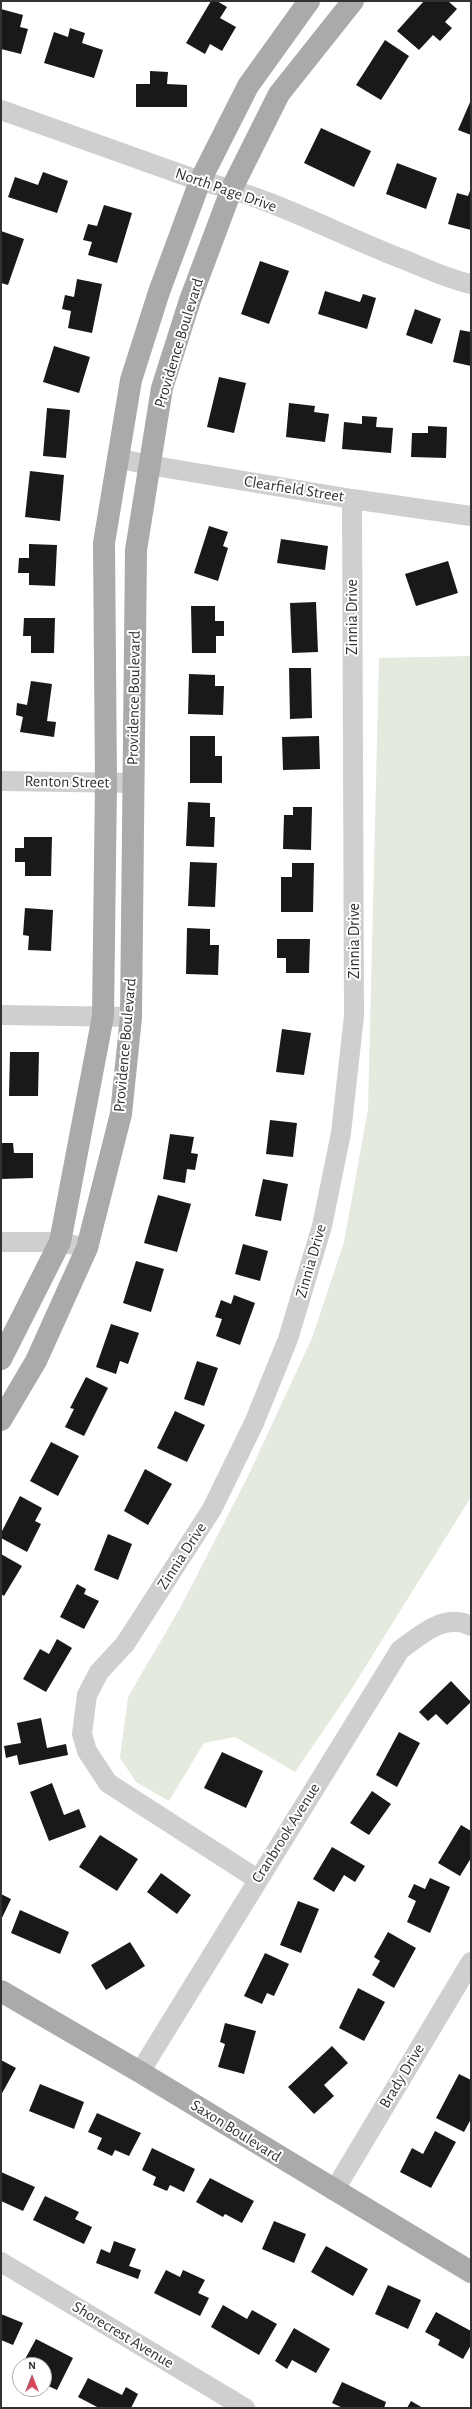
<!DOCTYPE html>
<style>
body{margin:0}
#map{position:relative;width:472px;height:2409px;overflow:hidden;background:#fff;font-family:"Alegreya Sans",sans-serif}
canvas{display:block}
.frame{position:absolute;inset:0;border:2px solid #323232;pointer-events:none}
.north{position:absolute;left:12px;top:2357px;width:40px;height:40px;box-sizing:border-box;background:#fff;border:1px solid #adadad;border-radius:50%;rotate:0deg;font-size:11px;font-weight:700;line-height:16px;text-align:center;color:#323232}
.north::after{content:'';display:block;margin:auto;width:14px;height:18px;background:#d84457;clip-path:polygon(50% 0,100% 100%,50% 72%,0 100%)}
</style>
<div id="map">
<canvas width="472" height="2409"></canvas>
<div class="frame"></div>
<div class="north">N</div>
</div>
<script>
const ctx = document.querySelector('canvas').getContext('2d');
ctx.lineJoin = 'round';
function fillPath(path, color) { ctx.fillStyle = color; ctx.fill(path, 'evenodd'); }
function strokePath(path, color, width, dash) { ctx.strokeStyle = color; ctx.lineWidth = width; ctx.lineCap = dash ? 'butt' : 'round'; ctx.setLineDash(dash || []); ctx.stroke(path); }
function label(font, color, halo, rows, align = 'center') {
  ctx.font = font + ' "Alegreya Sans",sans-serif'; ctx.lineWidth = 4; ctx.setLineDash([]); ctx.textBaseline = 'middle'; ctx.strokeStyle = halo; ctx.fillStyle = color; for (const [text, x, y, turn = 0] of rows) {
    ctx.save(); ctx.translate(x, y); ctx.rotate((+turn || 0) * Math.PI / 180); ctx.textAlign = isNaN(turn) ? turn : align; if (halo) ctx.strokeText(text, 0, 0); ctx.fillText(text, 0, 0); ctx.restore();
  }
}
const green = new Path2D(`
 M471 656V1497L349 1693 295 1772 235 1737 204 1743 169 1801 136 1782 120 1758 128 1697 180 1608 248 1476 312 1338 344 1242 368 1109 379 658Z`);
const building = new Path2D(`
 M211 1H217L227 7 220 18 236 27 222 51 210 44 205 54 186 43Z
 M424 1H448L457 9 445 22 452 28 440 41 433 35 419 50 397 31Z
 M1 9 23 15 20 27 28 29 21 54 1 49Z
 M70 28 85 33 82 43 103 50 94 78 44 63 54 32 68 37Z
 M385 40 409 56 381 100 356 85Z
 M150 71 168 72 167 84 187 85V107H136V84H150Z
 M471 100V135L458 130Z
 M321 128 371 151 354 187 304 163Z
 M397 163 437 178 426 209 386 194Z
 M43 172 68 181 57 213 8 197 15 177 38 185Z
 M471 188V230L448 224 457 193 468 196Z
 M104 205 132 213 117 263 88 255 92 242 83 240 88 224 97 226Z
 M1 231 24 239 8 285 1 283Z
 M260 261 289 271 269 324 241 314Z
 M77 279 102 284 92 333 68 328 71 311 62 309 65 295 74 297Z
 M325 291 360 302 363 294 376 298 367 329 318 314Z
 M415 309 441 319 432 344 406 335Z
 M460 330 471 332V366L453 362Z
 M54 346 90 357 79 393 43 382Z
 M219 377 246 383 234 433 207 427Z
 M289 403 315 406 314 412 329 414 325 442 286 437Z
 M47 408 70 410 66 458 43 456Z
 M362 416 377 417 376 427 393 428 391 453 342 449 344 422 362 424Z
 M428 426 447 427 446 458 411 457 412 433H428Z
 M30 471 64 475 60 521 25 517Z
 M209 526 228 532 223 546 228 548 218 581 194 573Z
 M281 539 328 546 325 570 277 563Z
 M29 544 57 545 55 586 29 585V573H18L19 558H29Z
 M448 561 458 593 416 606 405 574Z
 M316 602 318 652 292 653 290 603Z
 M191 606H215V621H224V636H216V653H192Z
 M24 618H55L54 653H31V636H23Z
 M289 668H311L312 718 290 719Z
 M189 674 215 675V686H224L223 715 188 714Z
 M31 681 52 684 47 721 56 722 54 737 20 732 23 717 16 715 17 703 27 705Z
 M190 736H215V756H222V783H190Z
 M319 736 320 769 283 770 282 737Z
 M188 802 210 803V817H215L214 847 186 846Z
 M293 807H312L311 850 283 849 284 815H293Z
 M24 837H52L51 876H25V862H15V848H24Z
 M190 862 217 863 215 907 188 906Z
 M292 863H314L313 912H281V877H292Z
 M25 908 53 910 51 951 28 950 29 936 23 935Z
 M187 928 210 929V945H219L218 975 186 974Z
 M277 939H310L309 973H286V958H277Z
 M282 1029 311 1033 304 1075 276 1072Z
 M10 1052H39L38 1096H9Z
 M270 1120 297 1123 293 1157 266 1154Z
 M170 1134 194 1137 191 1153 198 1154 195 1170 187 1169 185 1183 163 1179Z
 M1 1143H13L14 1153H33V1178L1 1179Z
 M263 1179 288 1184 281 1221 255 1216Z
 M158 1195 191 1204 177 1252 144 1243Z
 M243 1244 268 1251 260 1281 235 1274Z
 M136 1261 164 1269 151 1312 123 1303Z
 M234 1295 255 1303 240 1345 216 1336 222 1319 215 1317 221 1300 231 1304Z
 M111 1324 139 1333 128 1364 120 1361 116 1374 96 1367Z
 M197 1361 218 1368 204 1406 184 1399Z
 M86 1377 108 1388 84 1436 65 1427 74 1409 70 1408Z
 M175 1411 205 1425 187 1462 157 1448Z
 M51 1442 79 1456 58 1496 30 1481Z
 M145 1469 172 1484 148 1525 124 1511Z
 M20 1496 42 1508 35 1521 41 1524 27 1552 1 1538V1533Z
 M108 1534 132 1544 118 1580 94 1570Z
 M1 1554 22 1566 4 1596 1 1594Z
 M77 1584 86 1589 84 1594 99 1601 84 1629 60 1617Z
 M57 1639 72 1648 46 1692 23 1679 40 1649 49 1654Z
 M451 1681 471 1702 447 1725 436 1714 428 1721 419 1712Z
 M41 1718 47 1748 66 1744 68 1755 19 1765 17 1755 6 1758 4 1746 21 1743 17 1723Z
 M399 1732 420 1743 397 1787 376 1775Z
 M222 1752 263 1771 246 1808 204 1788Z
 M52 1783 64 1815 79 1809 86 1827 49 1841 30 1792Z
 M372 1791 391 1804 369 1835 350 1823Z
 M461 1825 471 1831V1858L460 1876 438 1863Z
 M100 1835 138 1859 117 1891 79 1867Z
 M332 1847 365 1866 355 1882 344 1875 334 1892 313 1879Z
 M161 1873 191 1895 177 1914 147 1892Z
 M430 1878 450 1887 430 1933 407 1922 416 1901 408 1897 414 1884 425 1889Z
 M1 1894 11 1899 1 1920Z
 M298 1901 319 1909 301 1953 280 1945Z
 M20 1910 69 1932 60 1954 11 1933Z
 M388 1932 416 1948 394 1988 372 1975 380 1961 374 1957Z
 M130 1942 145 1966 106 1990 91 1965Z
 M265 1953 289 1964 274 1996 267 1993 262 2004 244 1996Z
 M358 1988 385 2002 364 2041 339 2028Z
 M225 2023 256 2031 244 2074 218 2067 225 2044 220 2042Z
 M332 2046 348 2063 324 2085 334 2096 314 2114 288 2087Z
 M1 2060 16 2068 1 2095Z
 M459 2074 471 2080V2119L464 2132 436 2118Z
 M40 2084 84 2102 74 2129 29 2111Z
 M97 2113 141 2133 129 2156 115 2150 112 2156 97 2149 102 2138 88 2132Z
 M435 2131 456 2142 431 2188 400 2172 412 2148 423 2154Z
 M152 2148 195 2169 184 2192 170 2185 167 2191 153 2185 156 2177 142 2170Z
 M1 2172 35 2187 23 2211 1 2201Z
 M210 2178 254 2201 242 2223 225 2214 223 2217 196 2202Z
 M45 2196 79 2212 75 2219 92 2227 84 2244 33 2220Z
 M274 2221 306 2234 294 2263 262 2249Z
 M114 2241 136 2249 129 2266 141 2270 138 2279 96 2263 101 2249 110 2253Z
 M326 2246 368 2269 353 2296 311 2272Z
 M166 2270 180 2277 183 2270 205 2280 198 2293 209 2298 200 2316 154 2293Z
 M388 2285 421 2300 408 2329 375 2314Z
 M223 2305 247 2319 252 2310 277 2324 259 2355 211 2327Z
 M436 2312 471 2331V2345L463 2359 438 2345 440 2340 425 2332Z
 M1 2314 23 2323 13 2345 1 2340Z
 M294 2328 330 2349 316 2373 292 2360 287 2369 275 2361Z
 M36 2339 73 2358 57 2390 44 2384V2365H32L24 2361Z
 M88 2378 122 2395 126 2387 138 2394 131 2408H99L78 2397Z
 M342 2382 386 2402 384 2408H343L332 2403Z
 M411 2401 423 2408H407Z`);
const minor = new Path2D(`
 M1 110 200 181C271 197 337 234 405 260 427 269 448 279 471 284
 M117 458 149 465 352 499 471 516
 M1 781 134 783
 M1 1015 131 1017
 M1 1242H60L87 1248
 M257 1879 108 1783 87 1751 82 1734 87 1695 99 1672 125 1644 212 1509 254 1423 288 1339 322 1226 341 1133 354 1016 352 499
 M140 2072 400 1650C421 1635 445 1612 471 1626
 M334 2191 471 1962
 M1 2262 245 2408`);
const major = new Path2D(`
 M1 1359 60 1242 103 1016 106 783 104 543 131 380 159 292 200 181 248 86 309 1
 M1 1420 36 1361 87 1248 121 1114 131 1017 136 550 162 388 190 300 232 188 279 94 353 1
 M1 1991 140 2072 471 2272`);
const streetNames = [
 ["North Page Drive",226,190,19],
 ["Providence Boulevard",179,343,-73],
 ["Clearfield Street",294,489,9],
 ["Zinnia Drive",352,617,-90],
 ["Providence Boulevard",134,698,-89],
 ["Renton Street",67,782,1],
 ["Zinnia Drive",354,941,-90],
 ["Providence Boulevard",125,1045,-85],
 ["Zinnia Drive",311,1261,-74],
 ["Zinnia Drive",182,1556,-57],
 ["Cranbrook Avenue",286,1833,-58],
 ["Brady Drive",402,2076,-59],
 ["Saxon Boulevard",236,2131,32],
 ["Shorecrest Avenue",123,2335,31]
];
fillPath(green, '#e5eade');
fillPath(building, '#191919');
strokePath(minor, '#cfcfcf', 20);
strokePath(major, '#aaa', 22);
label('16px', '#323232', '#fff', streetNames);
</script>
